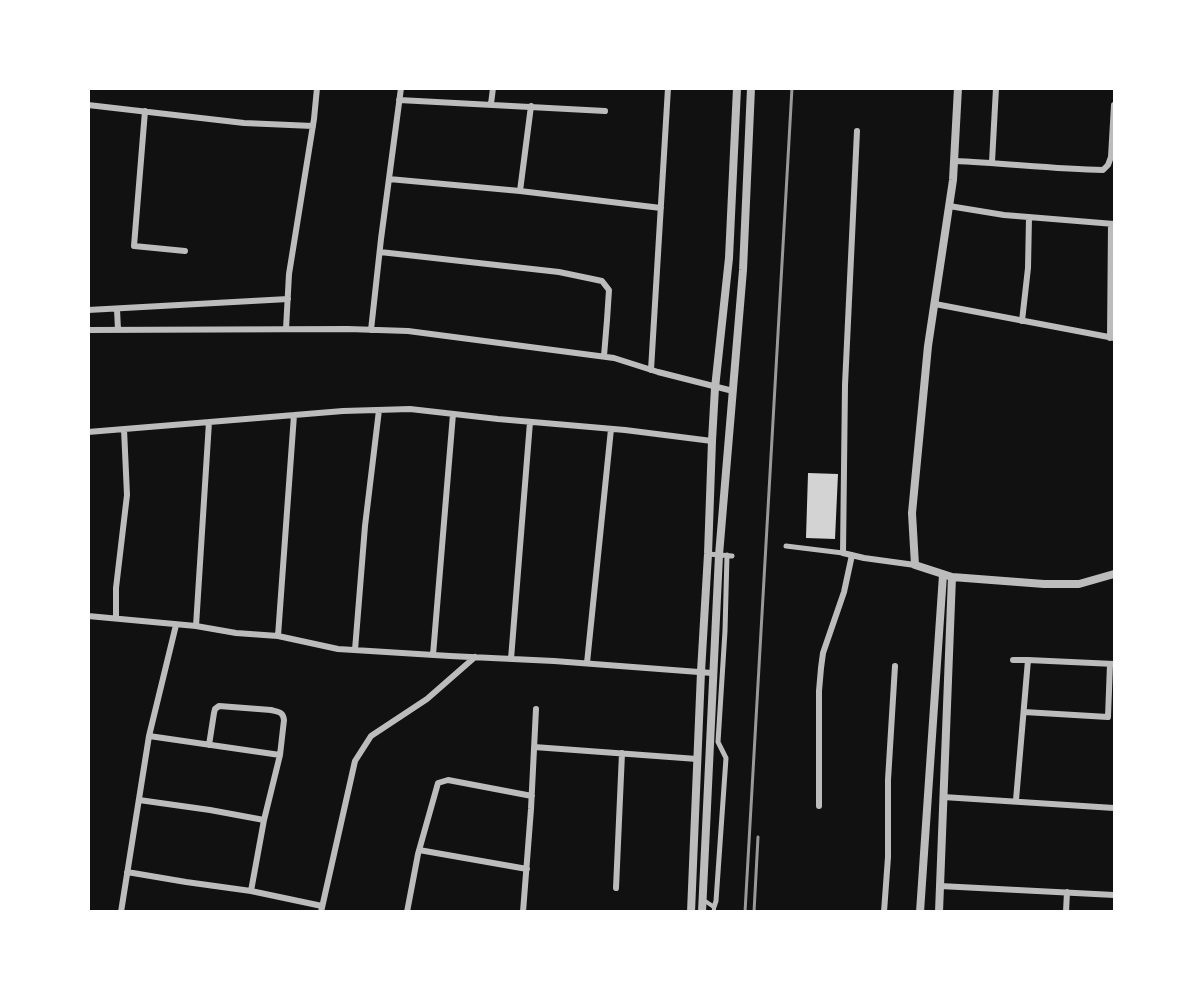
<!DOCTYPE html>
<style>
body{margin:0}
#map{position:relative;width:1203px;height:1000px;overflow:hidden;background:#111;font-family:Arial,sans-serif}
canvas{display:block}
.frame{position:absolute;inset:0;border:90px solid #fff;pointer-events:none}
</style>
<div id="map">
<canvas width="1203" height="1000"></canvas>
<div class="frame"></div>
</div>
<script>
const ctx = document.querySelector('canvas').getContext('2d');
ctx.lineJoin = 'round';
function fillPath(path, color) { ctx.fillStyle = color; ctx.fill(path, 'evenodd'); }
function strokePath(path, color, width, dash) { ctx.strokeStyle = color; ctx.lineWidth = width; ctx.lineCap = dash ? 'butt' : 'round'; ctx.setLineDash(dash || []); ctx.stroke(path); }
const building = new Path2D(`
 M808 473 838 474 835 539 806 538Z`);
const service = new Path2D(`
 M702 899 714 907V912`);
const pedestrian = new Path2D(`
 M786 546 843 553
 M708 554 732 556
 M714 907 716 901 726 758 718 742 725 631 727 555`);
const minor = new Path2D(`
 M399 100 605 111
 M491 104 493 88
 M88 105 244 123 313 126
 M145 111 134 246 185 251
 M857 131 845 385 843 553 864 558 915 565
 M954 161C1004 163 1053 169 1103 170L1108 165 1111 157 1114 105
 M992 162 996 88
 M389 179 520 191 661 208
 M520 191 531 106
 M949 206 1004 215 1114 224
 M380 252 559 272 602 281 609 290 607 320 604 356
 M935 304 1114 338
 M117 309 118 330
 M88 310 288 299
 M1022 321 1028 268 1029 217
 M286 329 289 274 314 119 317 88
 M88 330 348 329 408 331 614 358 658 372 733 391
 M371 330 381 239 401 88
 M1110 338 1111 224
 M651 370 668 88
 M88 432 343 411 410 409 498 419 625 430 712 441
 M88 616 196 626 236 633 278 636 338 649 450 656 554 661 712 673
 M116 617V588L127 495 124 429
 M196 626 209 422
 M278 636 294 415
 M355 650 365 526 379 410
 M433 655 453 414
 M511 659 530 422
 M1013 660H1028
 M587 663 611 429
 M1024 712 1108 717 1110 664
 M149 736 280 755
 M209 745 214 713 215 709 219 706 271 710C279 712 283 712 284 720L280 755 264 820 251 891
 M534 747 697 759
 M943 797 1114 808
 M139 800 210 810 264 820
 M1016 800 1028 660 1114 664
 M819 806V691L821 668 823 653 844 592 852 555
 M419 850 527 869
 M127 872 186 882 251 891 322 906
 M940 886 1114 895
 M616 888 622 753
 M121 912 149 736 176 625
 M321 912 355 761 371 736 427 699 475 657
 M407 912 418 854 438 783 448 780 532 796
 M523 912 531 809 536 709
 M884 912 888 857V780L895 666
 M1066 912 1067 892`);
const tertiary = new Path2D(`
 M958 88 953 180 928 346 912 513 915 565 952 577 1044 584H1079L1114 574
 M691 912 701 672 708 554 712 441 715 388 729 258 737 88
 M702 912 719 555 743 270 751 88
 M920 912 943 575
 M939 912 952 577`);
const rail = new Path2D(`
 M745 912 792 88
 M754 912 758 837`);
fillPath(building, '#d3d3d3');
strokePath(service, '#bcbcbc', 4);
strokePath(pedestrian, '#bcbcbc', 5);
strokePath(minor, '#bcbcbc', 6);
strokePath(tertiary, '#bcbcbc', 8);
strokePath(rail, '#9a9a9a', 3);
</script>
